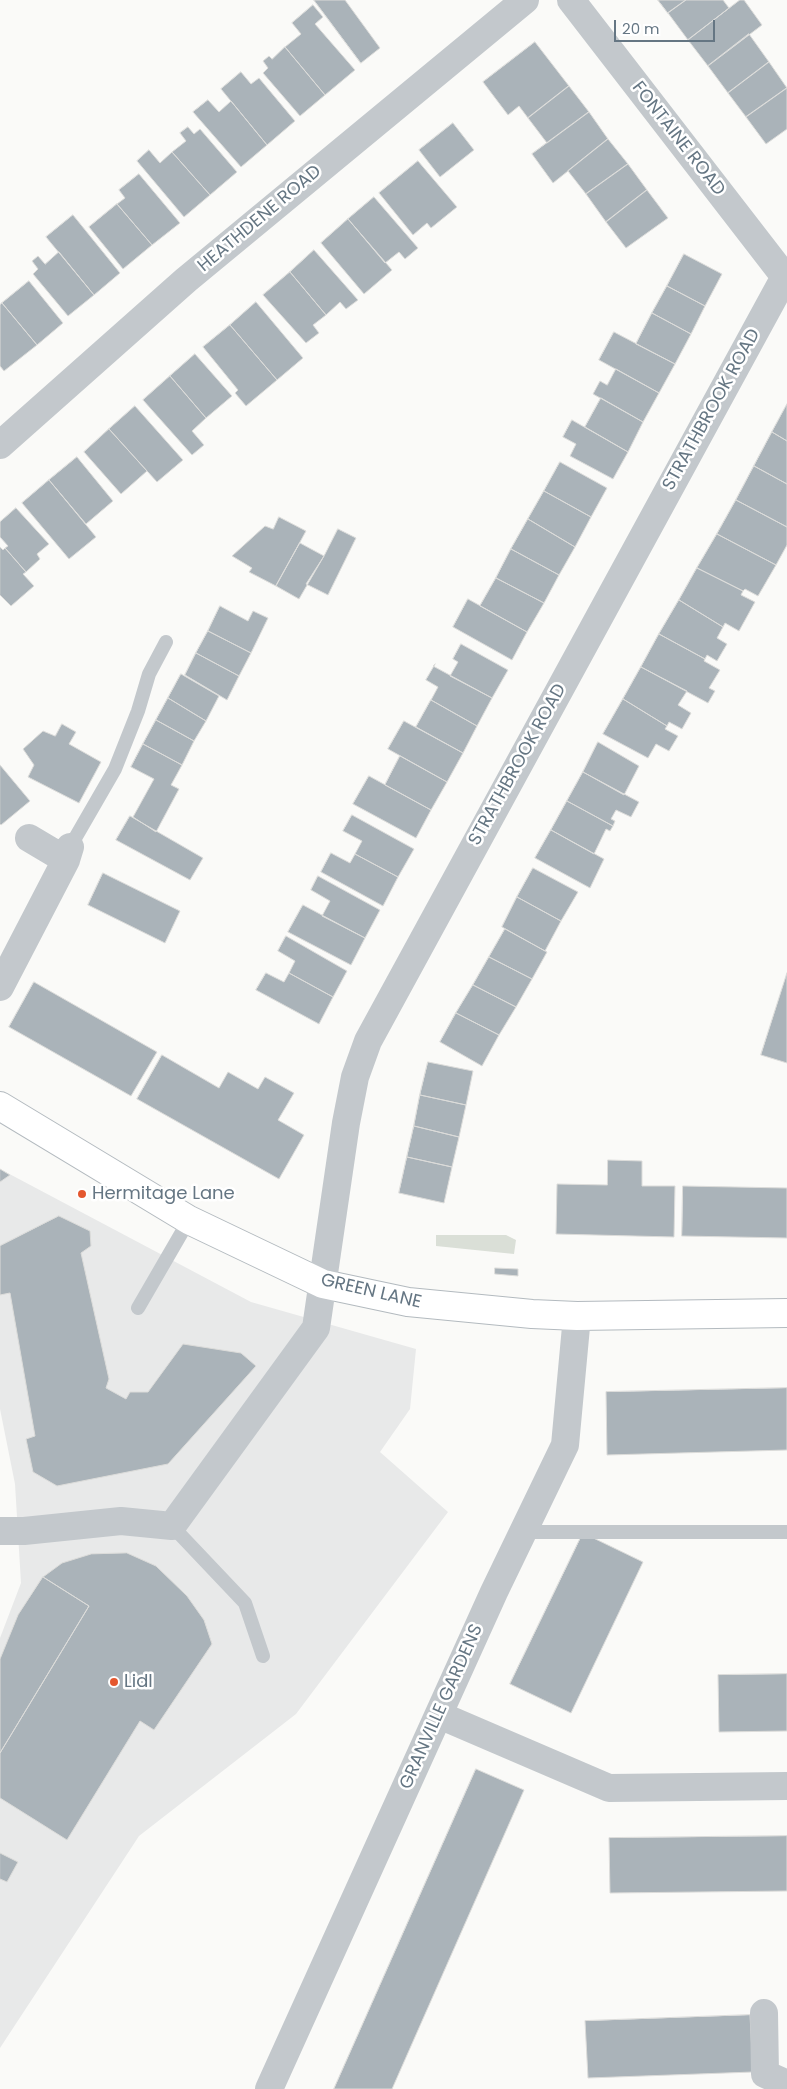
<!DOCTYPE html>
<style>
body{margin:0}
#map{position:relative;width:787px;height:2089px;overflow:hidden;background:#fafaf8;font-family:Poppins,sans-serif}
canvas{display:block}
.scale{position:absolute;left:614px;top:20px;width:101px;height:22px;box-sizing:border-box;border:2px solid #657683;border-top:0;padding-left:6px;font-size:15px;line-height:18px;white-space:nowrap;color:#657683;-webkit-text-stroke:4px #fff;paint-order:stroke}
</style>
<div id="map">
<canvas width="787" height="2089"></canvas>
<div class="scale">20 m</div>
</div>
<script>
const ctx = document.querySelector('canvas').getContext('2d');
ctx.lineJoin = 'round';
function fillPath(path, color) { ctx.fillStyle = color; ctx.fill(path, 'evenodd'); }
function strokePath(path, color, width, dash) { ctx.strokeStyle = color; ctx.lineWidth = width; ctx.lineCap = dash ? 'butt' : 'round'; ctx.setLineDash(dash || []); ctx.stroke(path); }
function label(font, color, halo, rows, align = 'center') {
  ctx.font = font + ' Poppins,sans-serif'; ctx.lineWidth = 5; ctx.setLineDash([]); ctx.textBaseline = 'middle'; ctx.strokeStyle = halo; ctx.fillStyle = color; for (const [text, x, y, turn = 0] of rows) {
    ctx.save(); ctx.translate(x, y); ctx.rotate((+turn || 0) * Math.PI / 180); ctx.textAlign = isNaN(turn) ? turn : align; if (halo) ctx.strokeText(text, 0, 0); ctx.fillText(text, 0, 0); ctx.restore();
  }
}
const built = new Path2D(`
 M0 1169 251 1302 416 1349 410 1409 380 1452 448 1512 296 1714 139 1836 0 2048V1638L21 1583 15 1484 0 1409Z`);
const green = new Path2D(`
 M436 1235H506L516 1240 514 1254 436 1246Z`);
const building = new Path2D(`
 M314 0H345L380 48 361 63Z
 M658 0H686L668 13Z
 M686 0H723L729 8 688 40 668 13Z
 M740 0H744L762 25 708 66 688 40Z
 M313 5 323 17 315 24 355 70 325 95 285 47 301 34 292 23Z
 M749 34 769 62 728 93 708 66Z
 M535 42 569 86 528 118 519 106 508 115 483 82Z
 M285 47 325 95 300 116 263 73 268 68 263 61 269 56 272 59Z
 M769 62 787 88 746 117 728 93Z
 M241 72 251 84 259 78 295 121 267 145 221 89Z
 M569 86 589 112 547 143 528 118Z
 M787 88V129L766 144 746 117Z
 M208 100 219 112 231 101 267 145 241 167 193 112Z
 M589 112 608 139 553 183 532 154Z
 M453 123 474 150 440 177 419 150Z
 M188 127 194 134 200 129 237 172 210 195 172 152 186 141 180 133Z
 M608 139 628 164 586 194 568 171Z
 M149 150 160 163 172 152 210 195 184 217 137 161Z
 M418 161 457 207 431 228 427 223 413 235 379 193Z
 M628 164 647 190 606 222 586 194Z
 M139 174 180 223 152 245 117 204 125 198 119 190Z
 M647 190 668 218 626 248 606 222Z
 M374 197 418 248 405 259 399 252 385 263 348 219Z
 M117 204 152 245 123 269 89 227Z
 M73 215 120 273 94 295 46 237Z
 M348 219 392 270 364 294 321 243Z
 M314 250 358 300 346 309 340 302 326 315 290 272Z
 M59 252 94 295 68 316 33 274 38 269 32 261 38 256 45 264Z
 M684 254 722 274 705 306 667 286Z
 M290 272 326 315 313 325 319 333 306 343 263 295Z
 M29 281 63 323 37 345 2 303Z
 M667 286 705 306 691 334 652 313Z
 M256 302 303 358 277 380 230 325Z
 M2 303 37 345 4 371 0 366V305Z
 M652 313 691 334 675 364 636 344Z
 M230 325 277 380 246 406 235 393 238 390 203 347Z
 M614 332 675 364 659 393 599 360Z
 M195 354 232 396 206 418 170 376Z
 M616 369 659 393 643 422 593 394 600 381 607 385Z
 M170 376 206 418 192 431 204 445 192 455 143 400Z
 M601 398 643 422 628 452 585 427Z
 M787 404V441L772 432Z
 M135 406 183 460 157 482 109 429Z
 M572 420 628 452 613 479 570 456 576 444 563 437Z
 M109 429 147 471 121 494 84 452Z
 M772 432 787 441V484L754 466Z
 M77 457 113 501 86 524 49 480Z
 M560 462 607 488 591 517 544 491Z
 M754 466 787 484V527L736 500Z
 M49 480 96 537 69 559 22 503Z
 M544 491 591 517 575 547 528 519Z
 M736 500 787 527V545L776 565 717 534Z
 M16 508 49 544 37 554 40 559 26 572 5 548 8 546 0 537V522Z
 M279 517 306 531 276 586 249 572 252 568 232 556 265 526 273 529Z
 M528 519 575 547 559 575 511 549Z
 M338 529 356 538 328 595 306 584 324 556Z
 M717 534 776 565 758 596 745 589 743 591 697 568Z
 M300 543 324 556 299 599 276 586Z
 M0 547 3 550 5 548 26 572 23 574 34 586 11 606 0 595Z
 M511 549 559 575 544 603 496 578Z
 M697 568 743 591 741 595 755 602 739 631 725 623 723 627 679 600Z
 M496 578 544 603 527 632 480 606Z
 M468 599 527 632 512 660 453 627Z
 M679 600 723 627 717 638 727 644 717 661 707 655 705 659 659 634Z
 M220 606 248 621 253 611 268 618 251 653 208 631Z
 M208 631 251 653 239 676 196 653Z
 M659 634 705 659 704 661 720 670 709 688 715 691 708 703 641 667Z
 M461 644 508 670 492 698 450 676 458 662 453 659Z
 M196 653 239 676 227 700 185 675Z
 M435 664 433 666 492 698 477 726 431 700 438 687 426 680Z
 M641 667 687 691 678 705 691 713 682 729 669 722 667 726 623 699Z
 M181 674 219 696 206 721 168 698Z
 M168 698 206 721 194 741 156 720Z
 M623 699 667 726 665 729 678 736 669 751 656 744 648 758 603 734Z
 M431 700 477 726 463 753 416 727Z
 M156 720 194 741 182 765 143 744Z
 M404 721 463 753 447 782 388 749Z
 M62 724 76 732 69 744 101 762 79 803 28 777 34 765 23 749 43 731 55 736Z
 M598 742 639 766 624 795 583 772Z
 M143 744 182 765 171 785 179 789 156 832 133 817 154 779 131 767Z
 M400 756 447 782 431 810 385 785Z
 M0 765 30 801 1 825 0 824Z
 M583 772 639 802 631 817 616 810 611 819 615 821 613 826 567 801Z
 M369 776 431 810 416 838 353 804Z
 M567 801 613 826 610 831 606 829 594 854 551 830Z
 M352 815 414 849 398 877 355 854 362 841 343 831Z
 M130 816 203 858 190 880 116 840Z
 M551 830 604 859 590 888 535 858Z
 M331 853 350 863 355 854 398 877 383 906 321 872Z
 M533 868 578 892 561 921 517 897Z
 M103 873 180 911 165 943 88 905Z
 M318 876 380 910 365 938 322 916 330 901 311 890Z
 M517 897 561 921 545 951 502 927Z
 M303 905 365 938 351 965 288 932Z
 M505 929 547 952 532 979 489 957Z
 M286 936 347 971 333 997 289 973 295 961 278 951Z
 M489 957 532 979 516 1007 473 985Z
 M266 973 284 982 289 973 333 997 319 1024 256 990Z
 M787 973V1063L761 1055Z
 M34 982 157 1052 131 1096 9 1027Z
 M473 985 516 1007 499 1035 456 1013Z
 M456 1013 499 1035 482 1066 440 1042Z
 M162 1055 219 1088 228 1072 258 1089 265 1077 294 1093 278 1120 304 1135 279 1179 137 1099Z
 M428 1062 473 1071 466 1105 420 1095Z
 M420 1095 466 1105 459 1137 414 1126Z
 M414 1126 459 1137 452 1167 407 1157Z
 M407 1157 452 1167 444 1203 399 1193Z
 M608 1160 642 1161V1186H675L674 1237 556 1234 557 1184 607 1185Z
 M0 1169 10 1175 0 1182Z
 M683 1186 787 1188V1238L682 1236Z
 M59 1216 90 1231 91 1246 81 1253 109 1379 106 1388 126 1399 130 1392H148L183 1344 241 1353 256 1366 168 1464 57 1486 33 1472 26 1439 35 1436 10 1293 0 1295V1246Z
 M495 1268 518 1269V1276L495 1274Z
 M787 1388V1450L607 1455 606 1392Z
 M583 1533 643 1562 571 1713 510 1684Z
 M127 1553 156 1566 187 1596 204 1620 212 1644 154 1730 140 1721 67 1840 0 1798V1753L89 1606 43 1577 62 1563 91 1554Z
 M43 1577 89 1606 0 1753V1659L18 1615Z
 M787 1674V1731L719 1732 718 1675Z
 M476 1769 524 1790 392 2089H334Z
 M787 1836V1891L610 1893 609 1838Z
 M0 1853 18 1862 7 1882 0 1879Z
 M750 2015 753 2072 588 2078 585 2021Z`);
const service = new Path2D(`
 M70 847 115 769 138 711 149 674 166 642
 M138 1308 189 1220
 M172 1526 245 1603 263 1656
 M522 1532H787`);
const minor = new Path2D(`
 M571 0 785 277
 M0 445 186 280 525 0
 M29 838 66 860
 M0 987 66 860 70 847
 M0 1531H24L121 1521 172 1526 316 1328 346 1123 355 1077 368 1041 787 273
 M439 1715 609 1788 787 1786
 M764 2013 765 2074 787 2084
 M269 2089 494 1592 565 1445 577 1316`);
const secondary = new Path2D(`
 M0 1106 189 1220 323 1284 408 1302 532 1314 577 1316 787 1313`);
const markers = [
 [82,1194,5,"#e4572e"],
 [114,1682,5,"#e4572e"]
];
const streetNames = [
 ["FONTAINE ROAD",678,139,52],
 ["HEATHDENE ROAD",260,219,-40],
 ["STRATHBROOK ROAD",712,410,-61],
 ["STRATHBROOK ROAD",518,765,-61],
 ["GREEN LANE",371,1292,13],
 ["GRANVILLE GARDENS",442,1707,-66]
];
const poiNames = [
 ["Hermitage Lane",92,1194],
 ["Lidl",124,1682]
];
fillPath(built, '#e8e9e9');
fillPath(green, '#dadfd7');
fillPath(building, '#aab3b9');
strokePath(building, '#dcdcda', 1);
strokePath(secondary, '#b3babf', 30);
strokePath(service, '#c3c8cc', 14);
strokePath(minor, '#c3c8cc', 28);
strokePath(secondary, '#fff', 28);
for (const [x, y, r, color] of markers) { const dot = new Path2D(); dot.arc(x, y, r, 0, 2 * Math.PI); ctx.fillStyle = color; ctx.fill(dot); strokePath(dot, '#fff', 2); }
label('18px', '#657683', '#fff', streetNames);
label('18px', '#657683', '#fff', poiNames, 'left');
</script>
